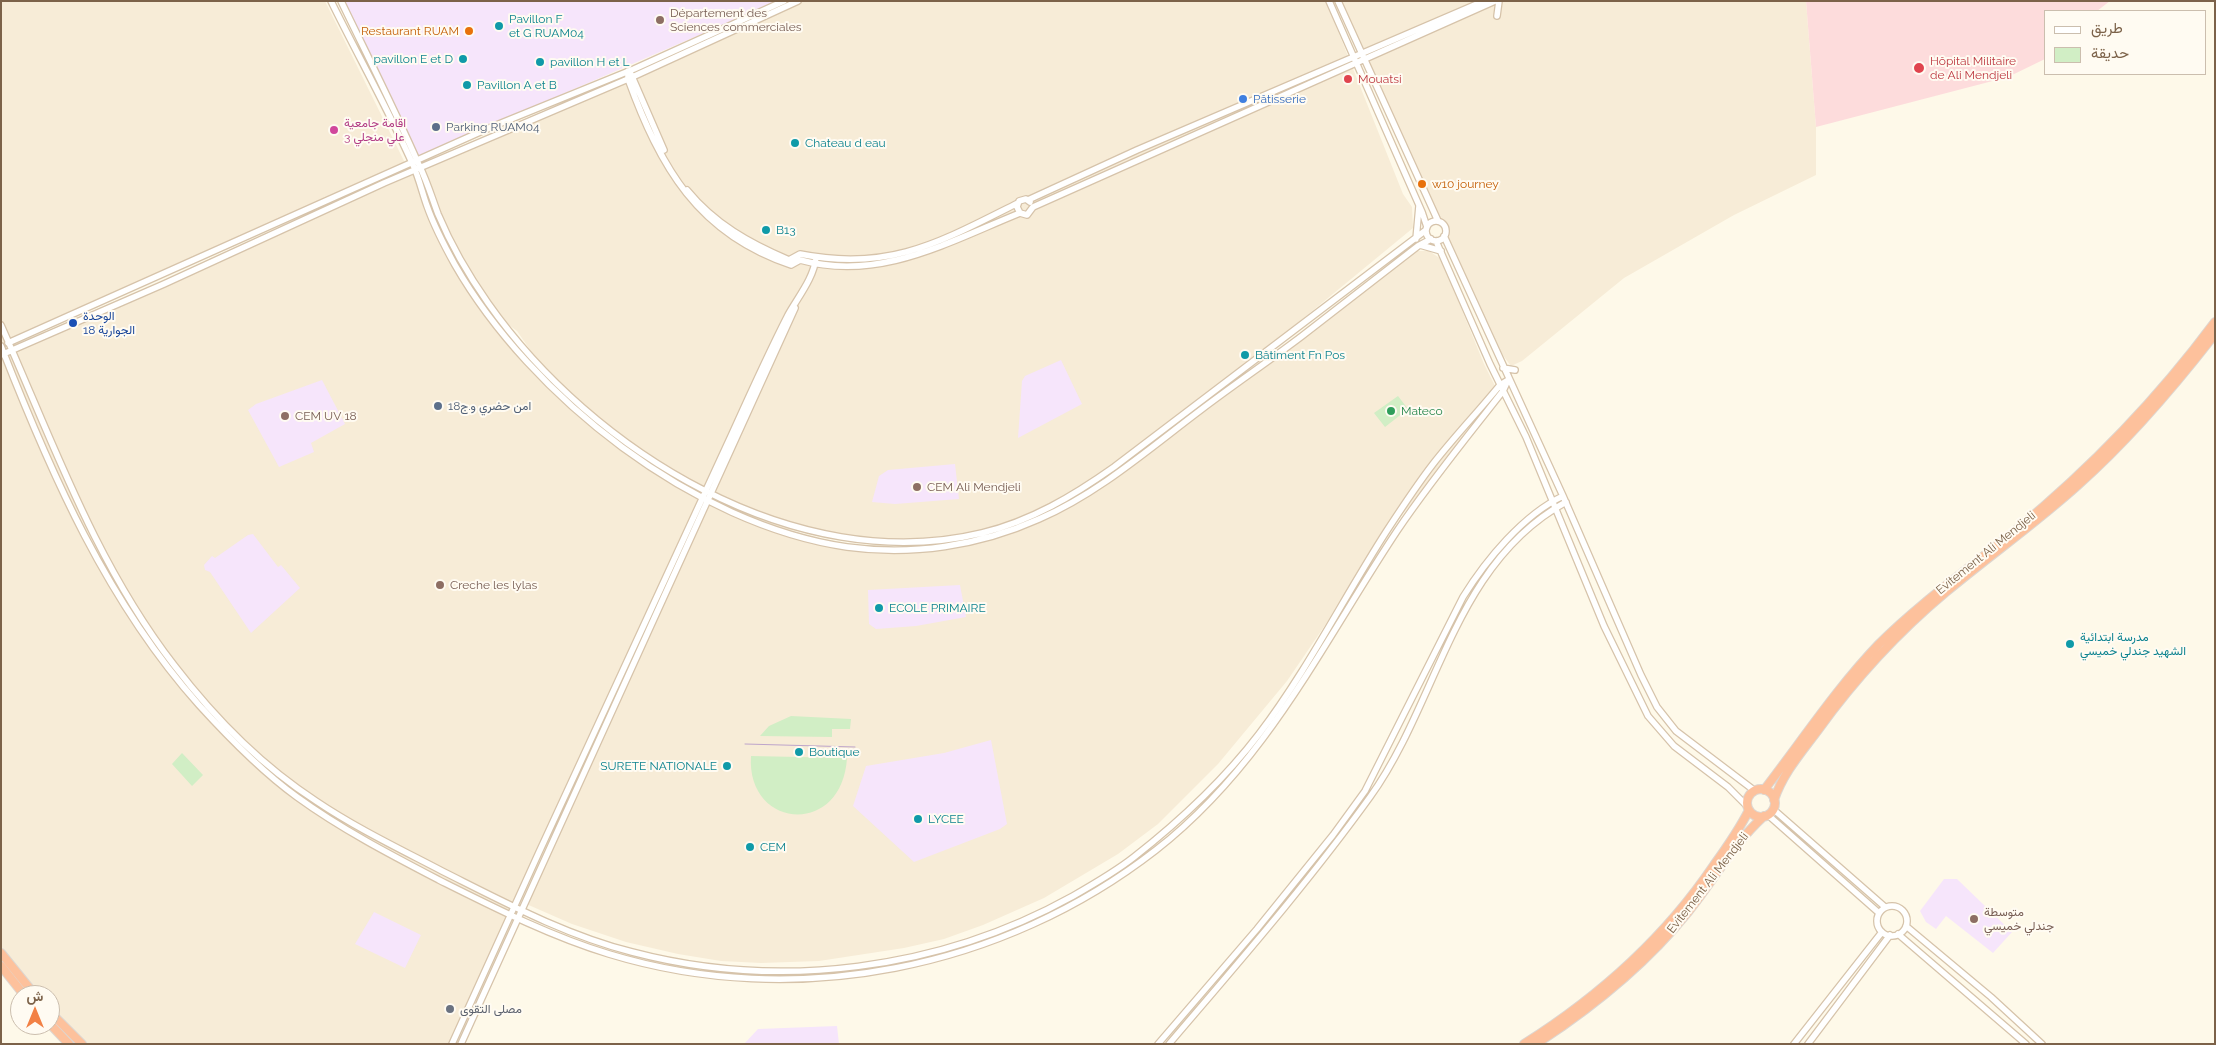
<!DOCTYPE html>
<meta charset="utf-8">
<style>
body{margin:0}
#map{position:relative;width:2216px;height:1045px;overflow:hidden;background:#fef9e9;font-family:Raleway,Vazirmatn,sans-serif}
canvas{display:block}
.frame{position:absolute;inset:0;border:2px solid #7c6249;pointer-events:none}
.legend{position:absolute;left:2044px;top:10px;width:162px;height:65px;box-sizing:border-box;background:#fffbf2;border:1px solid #cbbeae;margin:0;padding:6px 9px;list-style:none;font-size:15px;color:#7c6249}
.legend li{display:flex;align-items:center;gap:10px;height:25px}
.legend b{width:25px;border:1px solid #cbbeae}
.north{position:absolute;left:10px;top:985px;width:50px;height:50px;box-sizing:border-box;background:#fffbf2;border:1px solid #cbbeae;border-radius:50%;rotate:0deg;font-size:14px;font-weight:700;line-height:20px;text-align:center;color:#7c6249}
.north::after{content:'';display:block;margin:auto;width:18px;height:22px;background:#f28145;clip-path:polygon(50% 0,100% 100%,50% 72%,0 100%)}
</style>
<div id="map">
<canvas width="2216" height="1045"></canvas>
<div class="frame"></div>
<ul class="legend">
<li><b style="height:6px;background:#fff"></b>طريق</li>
<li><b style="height:14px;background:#d1eec5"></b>حديقة</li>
</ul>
<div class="north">ش</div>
</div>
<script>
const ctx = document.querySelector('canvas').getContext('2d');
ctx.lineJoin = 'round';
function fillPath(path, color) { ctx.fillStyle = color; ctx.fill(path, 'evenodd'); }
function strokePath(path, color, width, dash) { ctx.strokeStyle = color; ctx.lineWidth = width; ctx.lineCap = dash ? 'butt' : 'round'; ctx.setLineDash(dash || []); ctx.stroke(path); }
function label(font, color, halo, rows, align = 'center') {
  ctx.font = font + ' Raleway,Vazirmatn,sans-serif'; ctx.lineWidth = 4; ctx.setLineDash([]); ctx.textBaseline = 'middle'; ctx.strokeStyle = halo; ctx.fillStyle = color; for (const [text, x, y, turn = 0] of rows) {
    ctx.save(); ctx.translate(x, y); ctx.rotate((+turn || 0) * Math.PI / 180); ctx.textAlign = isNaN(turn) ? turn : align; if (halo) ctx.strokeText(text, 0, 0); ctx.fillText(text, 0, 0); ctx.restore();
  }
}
const residential = new Path2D(`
 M1 1H325L405 163 1 345Z
 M798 1H1326L1403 194 1412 207 1413 228 1101 485 1011 531 927 548 774 528 818 542 915 551 1011 532 1089 494 1416 251H1429L1441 259 1484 364 1501 398 1392 527 1287 681 1218 764 1158 824 1118 854 1044 898 983 925 944 939 904 948 819 961 761 963 721 961 678 954 626 942 572 924 524 903 709 499 704 497 452 1044H82L50 1012V995H35L1 953V353L408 177ZM418 193 505 322 517 331 562 396 517 351 471 290Z
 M1340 1H1806L1816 127V175L1734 215 1624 278 1522 361 1511 366 1502 354Z`);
const education = new Path2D(`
 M337 1H778L419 156Z
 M1061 360 1082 404 1018 438 1022 381 1025 376Z
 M322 380 345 424 311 443 314 452 279 467 248 410 256 404Z
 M955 464 959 499 895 504 872 502 879 476 888 470Z
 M253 534 278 567 281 565 300 588 251 633 210 572 205 570 204 565 212 556 215 558 248 535Z
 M960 585 966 617 916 626 876 629 869 624 868 590Z
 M991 740 1007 824 1000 829 914 862 853 806 866 766 944 753Z
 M1944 879H1957L2012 932 1993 953 1946 916 1936 929 1926 922 1920 911Z
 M374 912 421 935 405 968 355 944Z
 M837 1026 839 1044H744L758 1029Z`);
const medical = new Path2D(`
 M1806 1H2110L2097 11H2045V59L2008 77 1816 127Z`);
const green = new Path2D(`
 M1398 396 1408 409 1385 427 1374 413Z
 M791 716 851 719 850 729H832V737L760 736 769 726Z
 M182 753 203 775 192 786 172 764Z
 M751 756 847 758C842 838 746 829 751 756Z`);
const secondary = new Path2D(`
 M331 1C358 56 388 109 413 165 419 178 422 192 427 206 434 226 445 247 455 265 531 397 694 525 847 547 912 556 979 546 1039 519 1099 493 1150 448 1202 409 1235 384 1269 361 1302 336 1341 306 1379 276 1418 246L1431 239
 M341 1C367 55 395 110 419 165 427 181 432 198 438 214 451 245 469 276 488 303 592 451 796 578 982 533 1031 521 1073 496 1114 467L1426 230
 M1329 1 1422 212 1427 227
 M1338 1 1438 221
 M1497 16 1499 1
 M628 71V79C660 167 698 234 791 265L800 260C880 282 948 242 1020 213L1027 215 1033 207 1495 1
 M631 74 664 150
 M687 190C715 224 749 243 789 260L800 254C890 272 940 242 1018 203
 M1028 200 1137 150 1484 1
 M1020 213 1017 207 1019 201 1026 199 1030 202
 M1426 231a10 10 0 1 1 20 0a10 10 0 1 1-20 0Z
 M1444 236 1563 496 1641 675 1657 707 1676 731 1755 791
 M1416 239 1419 206
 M1436 241 1490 364 1526 437 1604 626 1648 716 1674 746 1728 787 1747 806
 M1420 245 1441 251
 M1 325C53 442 95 563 174 665 213 716 262 766 316 801 356 828 400 849 442 871 504 902 565 935 632 952 780 991 940 970 1073 896 1094 884 1115 872 1134 857 1180 821 1223 781 1259 734 1307 671 1343 599 1386 532 1401 509 1416 486 1433 464 1454 437 1478 412 1500 385L1508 380
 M8 343 489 128 634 69 784 1
 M1 346C51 474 107 602 199 705 229 738 261 771 297 797 341 829 391 855 439 880 495 908 550 936 609 954 796 1011 1003 969 1156 850 1266 764 1322 644 1397 531 1430 482 1467 437 1503 391L1508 380
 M1 355 164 284 384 183 628 79 798 1
 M1503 368 1515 370
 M1773 809 1885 907
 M1768 815 1879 913
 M1877 921a15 15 0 1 1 30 0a15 15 0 1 1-30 0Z
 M1906 926 1991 997 2042 1044
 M1898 934 2026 1044
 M452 1044C544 840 638 636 732 434 750 394 768 354 788 315 798 297 814 278 816 257
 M461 1044 795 308
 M1158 1044 1257 929 1333 835 1365 791 1463 597C1486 560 1523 515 1563 496
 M1169 1044C1238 963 1308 883 1370 797 1439 701 1453 564 1566 502
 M1794 1044 1882 932
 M1808 1044 1890 935`);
const highway = new Path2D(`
 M1747 803a14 14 0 1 1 28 0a14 14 0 1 1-28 0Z
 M1764 790C1802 741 1836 689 1879 644 1921 602 1970 568 2016 530 2090 469 2157 400 2215 322
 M1774 800C1783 773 1801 753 1818 730 1855 679 1897 633 1946 592 1989 556 2036 523 2078 485 2129 440 2173 388 2215 334
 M1 953 35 995
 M1 966 24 995
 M50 1012 82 1044
 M50 1024 69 1044
 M1524 1044C1600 996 1664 939 1714 865 1727 847 1739 830 1749 810
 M1536 1044C1593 1007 1646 964 1688 912 1714 880 1733 844 1764 816`);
const tram = new Path2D(`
 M745 744 855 747`);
const markers = [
 [660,20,5,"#8d6e63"],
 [499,26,5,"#0f9aa8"],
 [469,31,5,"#e8710a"],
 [463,59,5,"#0f9aa8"],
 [540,62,5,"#0f9aa8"],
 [1919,68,6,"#e0444e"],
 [1348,79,5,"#e0444e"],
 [467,85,5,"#0f9aa8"],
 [1243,99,5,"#3f7fe0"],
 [436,127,5,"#5c6f8a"],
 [334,130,5,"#d1479c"],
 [795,143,5,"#0f9aa8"],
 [1422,184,5,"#e8710a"],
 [766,230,5,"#0f9aa8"],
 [73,323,5,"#1a4fb4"],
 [1245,355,5,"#0f9aa8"],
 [438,406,5,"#5c6f8a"],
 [1391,411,5,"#2e9e5b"],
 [285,416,5,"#8d6e63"],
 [917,487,5,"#8d6e63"],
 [440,585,5,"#8d6e63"],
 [879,608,5,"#0f9aa8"],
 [2070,644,5,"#0f9aa8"],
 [799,752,5,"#0f9aa8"],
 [727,766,5,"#0f9aa8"],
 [918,819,5,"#0f9aa8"],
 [750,847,5,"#0f9aa8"],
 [1974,919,5,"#8d6e63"],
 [450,1009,5,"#6b7280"]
];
const educationNames = [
 ["Département des",670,13],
 ["Sciences commerciales",670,27],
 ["CEM UV 18",295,416],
 ["CEM Ali Mendjeli",927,487],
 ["Creche les lylas",450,585],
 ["متوسطة",1984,912],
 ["جندلي خميسي",1984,926]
];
const cultureNames = [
 ["Pavillon F",509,19],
 ["et G RUAM04",509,33],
 ["pavillon E et D",453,59,"right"],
 ["pavillon H et L",550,62],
 ["Pavillon A et B",477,85],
 ["Chateau d eau",805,143],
 ["B13",776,230],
 ["Bâtiment Fn Pos",1255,355],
 ["ECOLE PRIMAIRE",889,608],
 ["مدرسة ابتدائية",2080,637],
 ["الشهيد جندلي خميسي",2080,651],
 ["Boutique",809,752],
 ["SURETE NATIONALE",717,766,"right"],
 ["LYCEE",928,819],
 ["CEM",760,847]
];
const foodNames = [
 ["Restaurant RUAM",459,31],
 ["w10 journey",1432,184,"left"]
];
const healthNames = [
 ["Hôpital Militaire",1930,61],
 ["de Ali Mendjeli",1930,75],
 ["Mouatsi",1358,79]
];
const shopNames = [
 ["Pâtisserie",1253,99]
];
const hotelNames = [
 ["اقامة جامعية",344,123],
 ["علي منجلي 3",344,137]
];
const serviceNames = [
 ["Parking RUAM04",446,127],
 ["امن حضري و.ج18",448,406]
];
const transitNames = [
 ["الوحدة",83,316],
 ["الجوارية 18",83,330]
];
const leisureNames = [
 ["Mateco",1401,411]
];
const streetNames = [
 ["Evitement Ali Mendjeli",1986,553,-39],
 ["Evitement Ali Mendjeli",1708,883,-52]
];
const worshipNames = [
 ["مصلى التقوى",460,1009]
];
fillPath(residential, '#f7ecd7');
fillPath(education, '#f6e5fb');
fillPath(medical, '#fddcdc');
fillPath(green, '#d1eec5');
strokePath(secondary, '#d6c3aa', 8);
strokePath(highway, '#ddd6d0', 10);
strokePath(secondary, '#fff', 5.5);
strokePath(highway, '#fdc19c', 8);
strokePath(tram, '#bea5cb', 1);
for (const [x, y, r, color] of markers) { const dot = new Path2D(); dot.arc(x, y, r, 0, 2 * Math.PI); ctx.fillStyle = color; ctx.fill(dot); strokePath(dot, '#fffbf2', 2); }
label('12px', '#785e54', '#fffbf2', educationNames, 'left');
label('12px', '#0d838f', '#fffbf2', cultureNames, 'left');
label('12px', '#c56008', '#fffbf2', foodNames, 'right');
label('12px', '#be3a42', '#fffbf2', healthNames, 'left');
label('12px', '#366cbe', '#fffbf2', shopNames, 'left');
label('12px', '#b23c85', '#fffbf2', hotelNames, 'left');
label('12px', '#4e5e75', '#fffbf2', serviceNames, 'left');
label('12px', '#164399', '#fffbf2', transitNames, 'left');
label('12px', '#27864d', '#fffbf2', leisureNames, 'left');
label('12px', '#7c6249', '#fffbf2', streetNames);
label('12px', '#5b616d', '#fffbf2', worshipNames, 'left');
</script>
